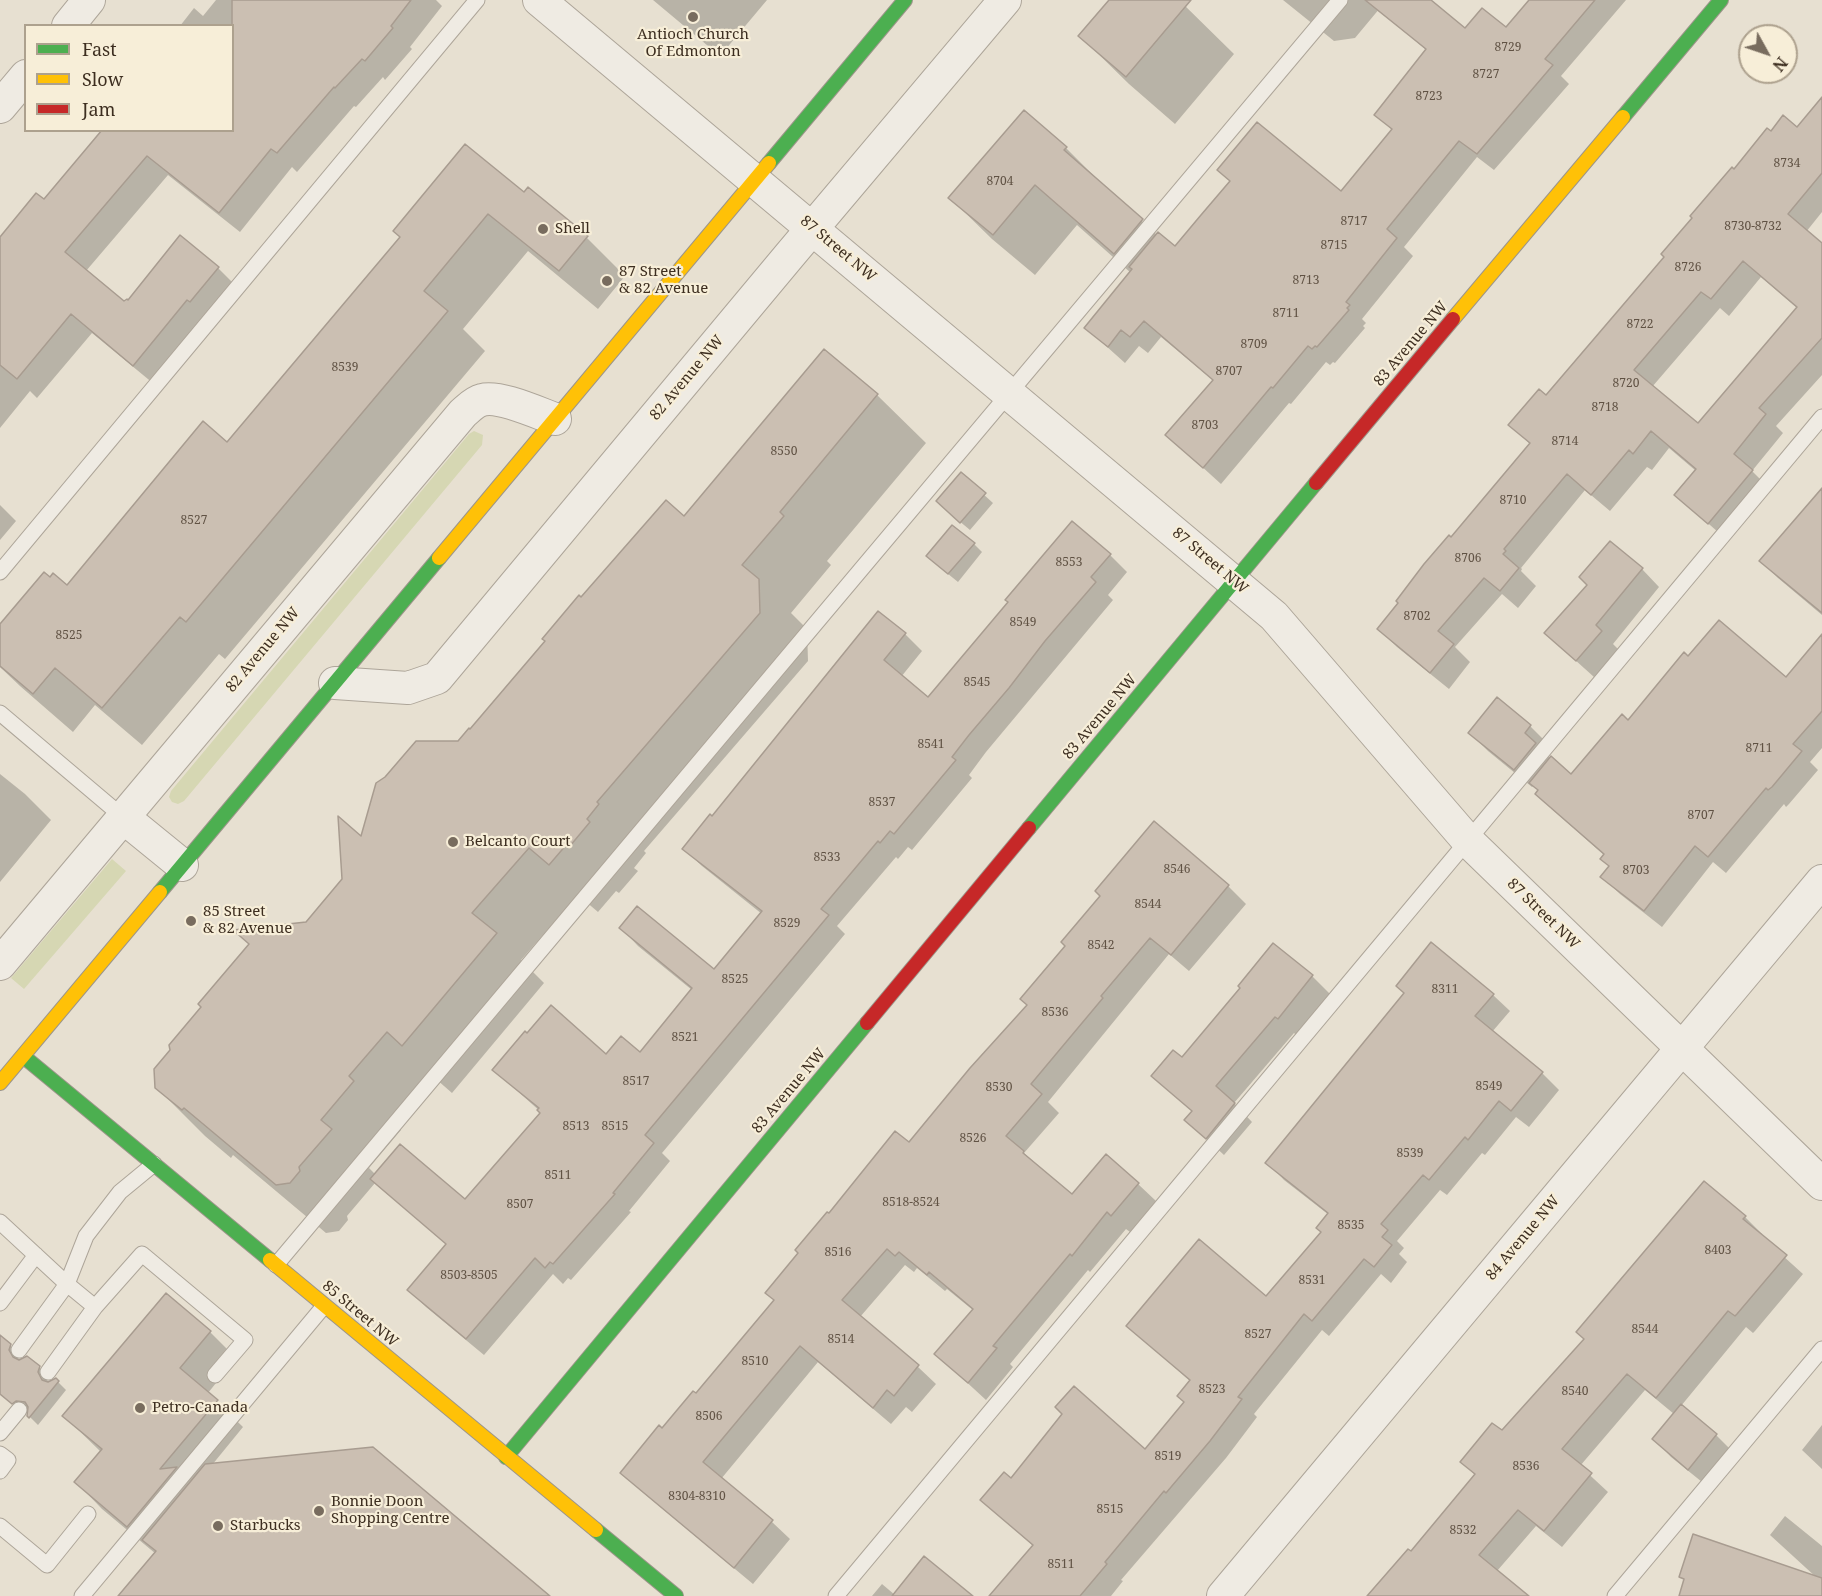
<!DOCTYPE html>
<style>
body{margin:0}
#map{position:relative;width:1822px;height:1596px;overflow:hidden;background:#e7e0d1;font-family:"Noto Serif",serif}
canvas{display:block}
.legend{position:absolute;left:24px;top:24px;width:210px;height:108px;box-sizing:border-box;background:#f7eed8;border:2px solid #ada18e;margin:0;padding:8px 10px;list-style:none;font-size:18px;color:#3d2e20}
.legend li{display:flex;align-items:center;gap:12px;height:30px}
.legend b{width:30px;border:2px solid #ada18e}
.north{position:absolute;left:1738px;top:24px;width:60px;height:60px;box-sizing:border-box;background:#f7eed8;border:2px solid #ada18e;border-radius:50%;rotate:130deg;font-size:16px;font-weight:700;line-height:24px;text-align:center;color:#3d2e20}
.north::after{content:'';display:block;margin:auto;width:21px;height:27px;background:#786c5e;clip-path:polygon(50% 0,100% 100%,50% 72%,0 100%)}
</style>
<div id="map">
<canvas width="1822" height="1596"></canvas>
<ul class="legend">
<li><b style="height:8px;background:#4caf50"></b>Fast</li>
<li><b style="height:8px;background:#ffc107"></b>Slow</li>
<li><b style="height:8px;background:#c62828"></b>Jam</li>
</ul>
<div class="north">N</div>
</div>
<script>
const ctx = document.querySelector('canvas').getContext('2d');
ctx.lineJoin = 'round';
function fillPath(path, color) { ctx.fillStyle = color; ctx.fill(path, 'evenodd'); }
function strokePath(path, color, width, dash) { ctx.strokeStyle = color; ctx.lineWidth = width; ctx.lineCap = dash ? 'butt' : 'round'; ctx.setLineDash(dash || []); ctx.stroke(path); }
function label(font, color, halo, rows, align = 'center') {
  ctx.font = font + ' "Noto Serif",serif'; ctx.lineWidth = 4.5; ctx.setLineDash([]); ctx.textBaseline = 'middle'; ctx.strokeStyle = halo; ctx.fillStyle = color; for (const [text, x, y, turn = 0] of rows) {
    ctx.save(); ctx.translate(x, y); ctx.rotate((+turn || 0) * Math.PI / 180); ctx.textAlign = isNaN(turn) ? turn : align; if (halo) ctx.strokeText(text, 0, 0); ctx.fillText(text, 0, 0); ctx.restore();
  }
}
const green = new Path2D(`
 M474 431 483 435 482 445 184 801 178 804 172 802 169 797 171 791 469 434Z
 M112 859 126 871 24 989 11 978Z`);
const shadow = new Path2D(`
 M216 0H436L442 6 410 47 412 49 385 80 383 77 356 107 354 106 297 172 292 167 240 232 168 175 86 271 125 303 218 268 238 288 154 384 92 333 37 398 30 391 0 428V239L44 201 104 130H232V26H180L194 8 203 16Z
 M653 0H767L720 56Z
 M1112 0H1179L1234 54 1175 124 1129 84 1080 36Z
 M1283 0H1383L1385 2 1355 38 1334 41Z
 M1396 0H1428L1465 30 1506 29 1531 0H1626L1561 76 1569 84 1494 170 1477 157 1404 247 1413 256 1362 319 1366 323 1363 326 1365 328 1335 363 1333 362 1330 365 1326 362 1291 404 1289 403 1221 484 1167 435 1214 381 1161 337 1148 353 1139 346 1125 363 1086 328 1131 273 1077 225 1035 275 992 239 950 198 1066 148 1107 189 1157 235 1175 248 1231 182 1219 170 1341 194 1392 130 1376 114 1427 51 1385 14Z
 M1822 99V212L1806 232 1822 247V375L1776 426 1783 433 1752 471 1770 489 1727 540 1676 495 1696 471 1669 448 1652 470 1647 467 1610 511 1585 490 1521 568 1522 569 1521 571 1536 586 1518 608 1502 594 1455 647 1470 662 1449 689 1397 647 1379 629 1531 445 1510 425 1546 397 1666 257 1735 171 1771 133 1798 129ZM1761 277 1798 309 1698 425 1652 387 1720 308 1729 316Z
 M524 194 586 237 625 276 598 309 528 251 463 329 485 351 225 659 219 654 142 745 95 705 73 732 20 686 0 667V626L67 587 228 444 402 238Z
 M824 351 877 395 926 443 827 561 831 565 791 613 807 629 808 661 644 851 646 853 634 868 638 871 619 893 616 891 598 912 578 895 521 960 544 983 452 1093 436 1079 397 1125 401 1130 369 1168 376 1175 465 1201 542 1113 494 1070 606 1056 641 1054 692 990 638 946 621 928 714 971 762 914 702 866 684 849 712 818 905 634 922 651 901 677 929 699 1110 555 1127 572 1108 595 1113 600 986 752 969 775 972 778 912 850 908 847 898 859 896 857 837 926 845 934 662 1153 670 1161 629 1211 631 1212 571 1280 568 1278 563 1284 553 1274 484 1355 426 1307 409 1290 452 1248 388 1193V1195L375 1183 347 1216 348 1220 339 1231 326 1233 233 1155 231 1158 205 1136 156 1087 250 945 236 931 307 923 344 880 362 838 470 731 581 599 685 518Z
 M961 474 993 503 970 530 946 510Z
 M1822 491V615L1778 578 1761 561Z
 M0 505 16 521 0 540Z
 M974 544 982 552 958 582 937 565Z
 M1642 569 1659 587 1613 644 1619 650 1594 677 1564 650Z
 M1822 637V748L1810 762 1818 770 1789 804 1786 807 1784 804 1726 873 1713 862 1662 927 1620 894 1602 877 1610 867 1605 856 1554 811 1537 794 1540 791 1534 785 1532 787 1488 751 1470 733 1497 699 1530 726 1548 744 1542 751 1572 776 1628 722 1688 658 1786 679Z
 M0 774 25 794 51 820 0 882Z
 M1154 824 1228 886 1246 904 1189 971 1169 954 1048 1102 1059 1113 1024 1153 1072 1196 1138 1184 1156 1201 1130 1232 1126 1229 1090 1272 1088 1270 1010 1364 1013 1367 986 1400 936 1354 974 1311 947 1289 945 1291 917 1268 914 1272 905 1265 860 1317 918 1367 936 1384 912 1412 906 1407 891 1424 818 1362 721 1479 772 1522 790 1539 753 1584 640 1490 622 1473 696 1395 775 1301 829 1215 910 1144 1028 1005 1067 946Z
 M1274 945 1312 976 1330 994 1296 1035 1294 1033 1234 1103 1252 1122 1224 1155 1186 1120 1193 1112 1153 1076 1182 1059 1242 988Z
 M1493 995 1510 1011 1492 1032 1542 1073 1559 1090 1529 1127 1516 1117 1485 1155 1482 1153 1447 1195 1440 1190 1397 1241 1404 1248 1399 1254 1407 1262 1391 1283 1381 1274 1329 1336 1322 1330 1254 1414 1257 1417 1226 1458 1121 1580 1123 1581 1111 1596H991L1033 1546 982 1500 1011 1480 1145 1451 1186 1402 1191 1382 1128 1326 1267 1298 1322 1232 1329 1215 1284 1180 1268 1163Z
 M1745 1217 1762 1234 1761 1236 1803 1274 1755 1331 1753 1333 1746 1327 1681 1406 1716 1435 1734 1453 1707 1486 1671 1457 1654 1439 1674 1414 1645 1390 1580 1466 1608 1492 1562 1547 1536 1526 1497 1571 1527 1596H1368L1411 1553 1476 1476 1462 1462 1502 1433Z
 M210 1332 236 1358 208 1393 243 1427 212 1465 548 1596H120L156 1554 102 1509 76 1482 101 1452 64 1416Z
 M0 1336 19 1354 18 1361 39 1367 48 1376 47 1383 58 1382 66 1390 38 1425 28 1415 29 1409H25L21 1411 0 1394Z
 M1822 1425V1469L1802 1450Z
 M1785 1516 1822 1546V1596H1801L1817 1578 1770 1535Z
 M882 1584 895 1595 970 1596H872Z`);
const building = new Path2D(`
 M232 0H411L391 26 393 28 365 61 362 59 335 88 334 87 277 153 271 149 219 213 147 156 65 252 124 301 127 299 128 300 180 235 219 267 190 302 187 300 133 366 71 314 17 379 0 365V237L36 193 44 199 102 130H232Z
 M1109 0H1191L1126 77 1078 36Z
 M1365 0H1431L1465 28 1482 8 1506 27 1529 0H1595L1545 59 1553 65 1477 154 1459 141 1387 229 1397 238 1346 302 1350 305 1347 308 1349 310 1317 347 1315 346 1312 349 1308 346 1273 388 1271 387 1203 468 1165 435 1213 380 1144 321 1130 337 1121 330 1108 347 1084 328 1132 269 1129 267 1158 232 1175 246 1201 215 1230 181 1217 170 1257 122 1341 191 1392 129 1374 115 1426 49Z
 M1822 97V173L1788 214 1822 243V338L1759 408 1766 414 1734 454 1753 470 1708 524 1674 495 1696 469 1651 431 1633 454 1629 450 1591 495 1567 474 1504 549 1506 551 1503 554 1519 568 1500 591 1484 578 1438 631 1454 644 1430 673 1377 629 1398 603 1396 601 1424 564 1449 535 1451 537 1530 443 1508 425 1539 389 1546 395 1664 257 1661 254 1692 218 1690 216 1732 167 1734 169 1767 128 1771 131 1783 115 1797 127ZM1743 261 1797 307 1698 423 1634 370 1701 292 1711 299Z
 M1024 110 1067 147 1064 150 1143 219 1114 254 1035 185 993 235 948 198Z
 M465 144 524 192 528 187 588 236 559 271 488 214 424 291 448 311 186 622 180 617 102 708 55 668 33 694 0 666V624L44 572 50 577 53 573 67 585 203 421 227 442 400 237 393 231Z
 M824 349 878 394 780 512 784 516 742 565 759 579 760 613 597 802 599 804 587 819 590 822 570 846 567 844 549 865 529 848 472 913 497 933 402 1046 387 1032 349 1076 354 1081 321 1120 332 1129 299 1167 300 1171 290 1183 276 1185 184 1108 182 1110 155 1088 154 1069 170 1050 169 1045 201 1007 198 1004 249 944 233 930 306 922 342 879 338 816 361 836 376 783 385 777 416 741H458L469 728 470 729 545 641 542 639 579 595 581 597 666 500 684 516Z
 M961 472 986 493 960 523 936 501Z
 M1822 488V613L1759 561Z
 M1072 521 1111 554 1091 577 1096 582 1045 641 1009 688 969 735 952 757 956 760 894 834 890 831 880 843 878 841 821 909 829 915 645 1135 654 1143 613 1193 615 1194 553 1264 550 1262 545 1268 535 1258 466 1339 407 1290 446 1244 370 1179 400 1144 465 1199 540 1113 537 1110 539 1108 492 1070 525 1031 527 1033 551 1005 606 1054 621 1036 640 1052 692 988 619 928 637 906 714 969 762 911 682 849 710 814 712 816 878 611 906 633 884 660 928 697 1008 602 1005 600Z
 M952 525 975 543 948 574 926 556Z
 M1610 541 1643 568 1596 625 1602 631 1576 661 1544 633 1587 585 1579 577Z
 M1719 620 1786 677 1822 634V711L1793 744 1802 751 1772 787 1768 790 1766 788 1708 857 1695 846 1644 911 1600 877 1609 866 1600 859 1604 854 1535 794 1538 790 1529 783 1551 756 1571 774 1622 714 1628 720 1684 652 1688 656Z
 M1497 697 1531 725 1525 733 1536 743 1514 770 1468 733Z
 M1154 821 1229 885 1171 955 1150 938 1101 996 1103 998 1031 1084 1042 1094 1006 1136 1024 1151 1023 1153 1072 1194 1106 1154 1139 1183 1111 1216 1107 1212 1072 1256 1070 1254 993 1346 997 1348 968 1383 934 1354 973 1309 929 1272 927 1275 899 1252 895 1256 887 1249 842 1300 919 1365 894 1396 887 1390 873 1408 800 1346 703 1462 773 1520 734 1568 620 1473 659 1425 662 1428 693 1391 696 1393 774 1300 765 1293 798 1253 795 1250 827 1212 829 1213 895 1131 909 1142 970 1068 1027 1005 1020 999 1065 946 1061 942 1100 896 1095 891Z
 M1431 942 1494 994 1475 1016 1543 1072 1511 1111 1499 1101 1468 1140 1465 1137 1429 1180 1423 1175 1381 1224 1388 1230 1382 1237 1392 1245 1374 1267 1364 1259 1312 1321 1304 1314 1238 1397 1242 1399 1210 1441 1166 1493 1164 1491 1105 1562 1107 1564 1080 1596H989L1033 1545 980 1500 1004 1472 1011 1478 1062 1414 1055 1407 1074 1386 1145 1449 1184 1402 1177 1396 1190 1380 1126 1326 1199 1239 1266 1296 1321 1232 1316 1228 1328 1213 1265 1163 1404 993 1396 986Z
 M1273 943 1313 975 1278 1019 1275 1017 1216 1086 1235 1103 1206 1139 1184 1120 1192 1111 1151 1076 1173 1050 1182 1057 1240 988 1238 986Z
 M1704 1181 1746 1216 1743 1219 1787 1255 1737 1314 1735 1316 1728 1311 1656 1398 1627 1374 1562 1449 1592 1473 1544 1531 1518 1510 1479 1555 1529 1596H1367L1408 1549 1411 1551 1475 1474 1460 1462 1492 1423 1502 1430 1584 1339 1576 1332Z
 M166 1293 211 1331 180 1368 218 1400 160 1469 177 1467 127 1527 74 1482 102 1449 62 1416Z
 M0 1335 11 1344 9 1350 13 1357 19 1360 27 1356 40 1366 38 1372 42 1380 48 1382 56 1378 59 1381 29 1418 27 1416 28 1407 25 1402 16 1401 12 1404 0 1394Z
 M1681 1404 1717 1434 1688 1470 1652 1439Z
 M373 1447 550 1596H118L156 1551 142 1540 205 1464Z
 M1693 1534 1822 1578V1596H1679L1684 1579 1679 1577Z
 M924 1556 973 1596H892Z`);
const lane = new Path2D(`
 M0 572 477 0
 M0 713 123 817
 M0 1222 67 1284 19 1350
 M276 1265 1340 0
 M0 1303 36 1255
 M95 1307 142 1254 245 1340 215 1375
 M48 1372 95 1307 67 1284 86 1236 120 1192 154 1164
 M0 1433 19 1410
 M0 1454 8 1460 0 1471
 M0 1526 47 1565 88 1514
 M82 1596 324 1306
 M836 1596 1822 417
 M1615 1596 1822 1349`);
const street = new Path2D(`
 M539 0 1274 616 1468 841 1822 1184
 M68 26 89 0
 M0 107 26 76
 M335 683 408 688 437 678 789 256 1005 0
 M123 817 182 865
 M0 964 463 413C469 408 474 402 482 400 499 395 538 413 555 419
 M1223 1596 1822 881`);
const fast = new Path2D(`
 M1623 117 1721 0
 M769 163 905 0
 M1029 828 1316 483
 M160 892 439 558
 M23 1056 270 1260
 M506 1457 867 1023
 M596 1530 676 1596`);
const slow = new Path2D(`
 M1453 319 1623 117
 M439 558 769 163
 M0 1083 160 892
 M270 1260 596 1530`);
const jam = new Path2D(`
 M1316 483 1453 319
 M867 1023 1029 828`);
const markers = [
 [693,17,6,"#786c5e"],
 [543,229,6,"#786c5e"],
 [607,281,6,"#786c5e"],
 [453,842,6,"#786c5e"],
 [191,921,6,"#786c5e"],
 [140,1408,6,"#786c5e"],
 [319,1511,6,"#786c5e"],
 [218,1526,6,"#786c5e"]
];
const numberNames = [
 ["8729",1508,48],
 ["8727",1486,75],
 ["8723",1429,97],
 ["8734",1787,164],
 ["8704",1000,182],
 ["8717",1354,222],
 ["8730-8732",1753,227],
 ["8715",1334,246],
 ["8726",1688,268],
 ["8713",1306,281],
 ["8711",1286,314],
 ["8722",1640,325],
 ["8709",1254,345],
 ["8539",345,368],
 ["8707",1229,372],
 ["8720",1626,384],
 ["8718",1605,408],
 ["8703",1205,426],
 ["8714",1565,442],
 ["8550",784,452],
 ["8710",1513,501],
 ["8527",194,521],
 ["8706",1468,559],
 ["8553",1069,563],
 ["8702",1417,617],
 ["8549",1023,623],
 ["8525",69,636],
 ["8545",977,683],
 ["8541",931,745],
 ["8711",1759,749],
 ["8537",882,803],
 ["8707",1701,816],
 ["8533",827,858],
 ["8546",1177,870],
 ["8703",1636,871],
 ["8544",1148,905],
 ["8529",787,924],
 ["8542",1101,946],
 ["8525",735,980],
 ["8311",1445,990],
 ["8536",1055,1013],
 ["8521",685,1038],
 ["8517",636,1082],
 ["8549",1489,1087],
 ["8530",999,1088],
 ["8513",576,1127],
 ["8515",615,1127],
 ["8526",973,1139],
 ["8539",1410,1154],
 ["8511",558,1176],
 ["8518-8524",911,1203],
 ["8507",520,1205],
 ["8535",1351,1226],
 ["8403",1718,1251],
 ["8516",838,1253],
 ["8503-8505",469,1276],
 ["8531",1312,1281],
 ["8544",1645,1330],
 ["8527",1258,1335],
 ["8514",841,1340],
 ["8510",755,1362],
 ["8523",1212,1390],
 ["8540",1575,1392],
 ["8506",709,1417],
 ["8519",1168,1457],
 ["8536",1526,1467],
 ["8304-8310",697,1497],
 ["8515",1110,1510],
 ["8532",1463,1531],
 ["8511",1061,1565]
];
const poiNames = [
 ["Antioch Church",693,35,"center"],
 ["Of Edmonton",693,52,"center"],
 ["Shell",555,229],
 ["87 Street",619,272],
 ["& 82 Avenue",619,289],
 ["Belcanto Court",465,842],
 ["85 Street",203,912],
 ["& 82 Avenue",203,929],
 ["Petro-Canada",152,1408],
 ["Bonnie Doon",331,1502],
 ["Shopping Centre",331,1519],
 ["Starbucks",230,1526]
];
const streetNames = [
 ["87 Street NW",838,249,40],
 ["83 Avenue NW",1411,344,-50],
 ["82 Avenue NW",687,378,-50],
 ["87 Street NW",1210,561,40],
 ["82 Avenue NW",263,650,-50],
 ["83 Avenue NW",1100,717,-50],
 ["87 Street NW",1543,914,44],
 ["83 Avenue NW",789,1091,-50],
 ["84 Avenue NW",1523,1238,-50],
 ["85 Street NW",360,1314,40]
];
fillPath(green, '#d6d7b3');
fillPath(shadow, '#0003');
fillPath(building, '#cbbfb2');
strokePath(building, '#a89c90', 1.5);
strokePath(lane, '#ada599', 17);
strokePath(street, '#ada599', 34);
strokePath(fast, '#9c958a', 16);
strokePath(slow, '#9c958a', 16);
strokePath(jam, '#9c958a', 16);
strokePath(lane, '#efebe3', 15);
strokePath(street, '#efebe3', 32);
strokePath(fast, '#4caf50', 14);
strokePath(slow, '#ffc107', 14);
strokePath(jam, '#c62828', 14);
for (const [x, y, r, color] of markers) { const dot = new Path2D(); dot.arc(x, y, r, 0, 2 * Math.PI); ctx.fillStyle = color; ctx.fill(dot); strokePath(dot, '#f7eed8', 2); }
label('12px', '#605244', null, numberNames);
label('15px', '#3d2e20', '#f7eed8', poiNames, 'left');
label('15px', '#3d2e20', '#f7eed8', streetNames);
</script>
